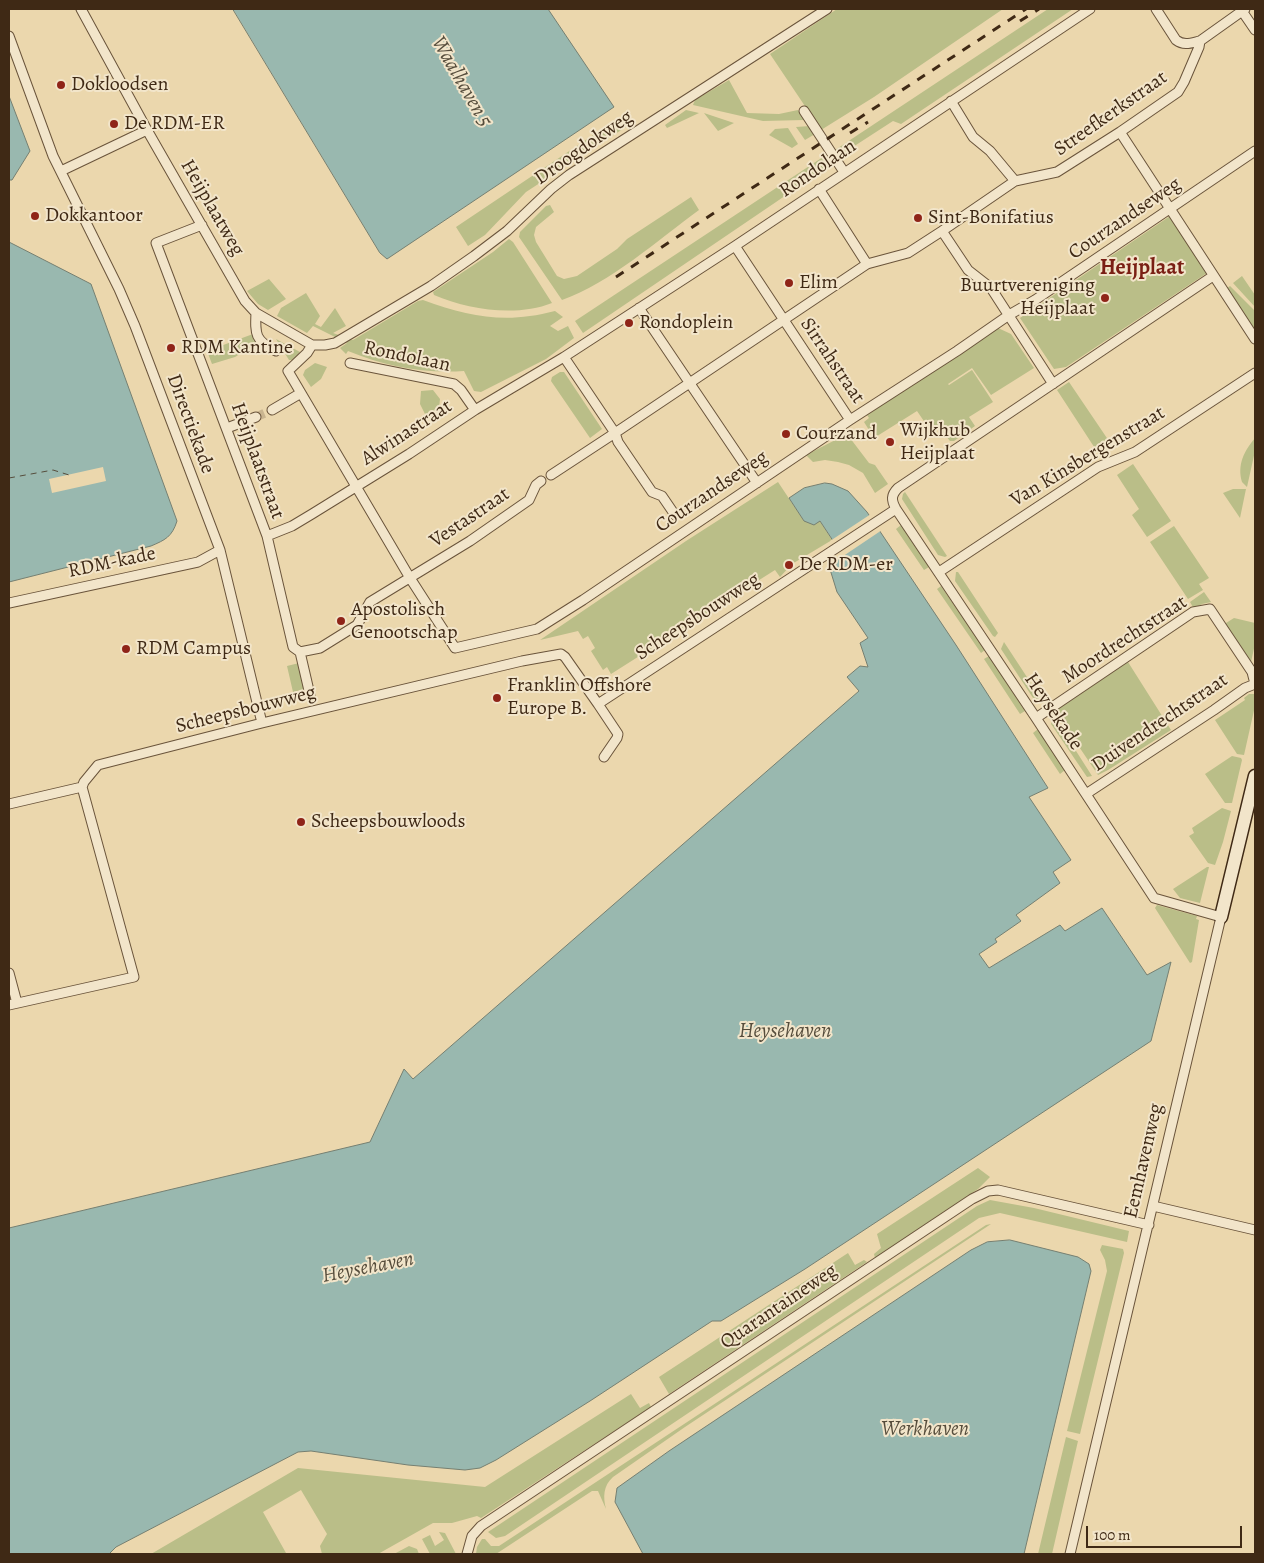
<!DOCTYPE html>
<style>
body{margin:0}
#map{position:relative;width:1264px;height:1563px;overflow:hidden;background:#ebd7ad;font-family:Alegreya,serif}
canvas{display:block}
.frame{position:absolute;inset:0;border:10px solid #3f2915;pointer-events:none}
.scale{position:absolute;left:1086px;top:1526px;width:156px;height:22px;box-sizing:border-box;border:2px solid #3f2915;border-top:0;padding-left:6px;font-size:15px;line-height:18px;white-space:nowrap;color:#3f2915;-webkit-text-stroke:4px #f2e5ca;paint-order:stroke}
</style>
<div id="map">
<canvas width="1264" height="1563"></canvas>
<div class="frame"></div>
<div class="scale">100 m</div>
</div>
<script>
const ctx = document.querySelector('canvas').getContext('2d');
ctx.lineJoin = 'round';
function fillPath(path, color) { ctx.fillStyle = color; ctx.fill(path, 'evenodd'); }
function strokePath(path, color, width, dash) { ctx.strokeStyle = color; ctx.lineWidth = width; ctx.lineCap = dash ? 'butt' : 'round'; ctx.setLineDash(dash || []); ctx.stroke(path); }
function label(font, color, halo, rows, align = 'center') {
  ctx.font = font + ' Alegreya,serif'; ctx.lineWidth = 4; ctx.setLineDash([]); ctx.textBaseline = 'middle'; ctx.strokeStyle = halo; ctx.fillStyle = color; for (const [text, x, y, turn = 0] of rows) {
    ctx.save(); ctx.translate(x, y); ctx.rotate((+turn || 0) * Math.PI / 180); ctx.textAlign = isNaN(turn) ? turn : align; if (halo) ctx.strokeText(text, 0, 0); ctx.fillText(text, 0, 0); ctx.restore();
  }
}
const green = new Path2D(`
 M837 9H1003L874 97 821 130 770 54Z
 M1048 9H1073L901 124 893 121 839 156 835 150Z
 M729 80 747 113 779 114 798 110 804 120 763 121 693 105 695 100Z
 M686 110 699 113 667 128 665 125Z
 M704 113 734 123 718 131Z
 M620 117 626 127 526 192 485 235 468 246 456 227Z
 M810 126 815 134 805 140 796 127Z
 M788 128 798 144 792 148 769 135 775 129Z
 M826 155 832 164 583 333 575 321Z
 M691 197 699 210C658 240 610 283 562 300L519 237 520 232 546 206 550 205 554 212 536 227 534 235 536 242 557 276 564 279 577 276 617 249 627 239Z
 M1170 216 1207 273 1066 367 1054 369 1020 318Z
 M509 239 513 242 552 303C517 317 468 310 434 295L433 292 493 252Z
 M1242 276 1255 295V307L1233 283Z
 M269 279 286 299 268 310 258 304 247 291Z
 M1230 286 1255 311V331L1227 288Z
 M306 293 320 316 315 324 321 327 335 308 346 326 333 333 353 340 418 301 423 300C470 317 506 324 555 311L563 317 550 326 558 331 568 326 574 338 546 359 481 392 474 391 464 371C425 374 384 366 348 351L346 354 340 348 347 343 313 326 307 333 277 316 281 308Z
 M998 328 1011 334 1034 368 991 395 972 368 948 384 949 385 972 370 993 402 969 417 975 426 954 441H950L937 425 930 430 917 411 874 438 864 422 869 418 867 415Z
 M253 334 259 342 235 357 212 364 207 351Z
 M276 339 300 352 298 355 292 360H289Z
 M315 363 327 367 321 379 311 387 303 375 305 370Z
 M560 372H564L602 429 590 438 551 381 552 377Z
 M1069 382 1113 447 1100 456 1057 390Z
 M433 390 440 399 439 408 426 416 420 404 421 391Z
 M847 434 869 463 875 465 888 484 875 493 863 473 849 465 838 462 825 460 813 462 806 455Z
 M1255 438V451L1247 487 1242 482C1237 465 1244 451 1255 438Z
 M1133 464 1171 521 1147 537 1132 515 1139 509 1117 475Z
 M778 482 804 521H820L832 540 792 564 780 577 775 570 611 674 607 667 603 670 591 651 595 648 588 636 583 639 578 631 540 640 686 541Z
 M1233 489H1246L1240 518 1223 493Z
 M905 492 947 556 945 557 938 555 902 499 903 494Z
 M901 525 929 567 924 570 896 529Z
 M1174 526 1209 578 1199 584 1203 590 1188 599 1150 542Z
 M956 572H958L998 633 995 637 993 636 955 581Z
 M941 586 985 650 981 653 937 589Z
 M1204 592 1211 602 1202 604 1194 609 1190 602Z
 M1234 618 1255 623V644L1251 662 1226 625V623Z
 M1004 642 1042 700V702L1035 701 1001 649Z
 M989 656 1025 711 1020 714 984 659Z
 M1128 662 1171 730 1108 770 1098 775 1055 711Z
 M299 663 305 689 293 692 287 666Z
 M1249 694H1255V706L1244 755 1237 754 1215 720 1245 700 1244 698Z
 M1053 718H1055L1092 776 1087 777 1051 724Z
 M1038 729 1065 770 1060 774 1033 733Z
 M1232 756 1241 758 1242 760 1232 803H1225L1205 774Z
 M1222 808 1231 811 1223 842 1215 865 1208 863 1189 836 1194 833 1192 828Z
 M1207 867H1209L1200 903 1180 898 1173 889Z
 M1157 905 1197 916 1196 919 1199 920 1192 962 1190 963 1155 908Z
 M978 1168 990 1177 978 1189 875 1258 874 1254 881 1248 877 1234Z
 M990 1200 1034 1208 1129 1231 1127 1242 1000 1213 979 1218 505 1536 496 1538 488 1532 977 1206Z
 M991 1224 685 1427 613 1477C603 1486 603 1497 606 1509L598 1491H592L496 1554H476L477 1547 482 1539H485L491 1546H499L986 1225Z
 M1102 1245 1123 1249 1124 1253 1080 1434 1067 1431 1107 1271 1105 1260 1100 1250Z
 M848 1253 855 1265 864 1260 867 1262 669 1394 659 1377Z
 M631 1394 640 1408 649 1403 651 1407 481 1518 477 1516 452 1523H433L378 1554H322L320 1546 327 1534 301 1490 263 1512 286 1553 298 1554H151L298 1468 485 1487Z
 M1066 1437 1078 1441 1052 1554H1038Z
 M439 1532 445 1533 456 1554H430L422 1539 430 1535 435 1546 444 1540Z
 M409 1546 417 1549 419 1554H394Z`);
const water = new Path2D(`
 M233 9H548L614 107 387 259 380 253Z
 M9 96 30 151 12 180H9Z
 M9 242 91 284 177 521C172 537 165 540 151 546L9 582Z
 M825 483 832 484 848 491 867 512 956 645 1048 788 1029 797 1071 860 1053 872 1060 883 1016 915 1021 921 995 939 997 942 979 954 989 968 1060 925 1065 931 1102 908 1147 975 1171 962 1151 1041 805 1269 721 1321H712L590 1401 496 1460 480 1468 465 1470 408 1465 311 1451 298 1452 116 1547 109 1554H9V1228L370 1142 404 1069 413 1079 859 691 847 677 860 666 868 667 860 643 868 638 837 592 829 566 843 556 820 521 814 525 804 521 789 498 804 488Z
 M1010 1240 1078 1257 1089 1264 1091 1271 1024 1554H643L615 1502 617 1488 669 1451 971 1250 987 1242Z`);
const pier = new Path2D(`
 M103 467 106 481 52 493 49 479Z
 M871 514 882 530 827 567V564L839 556 830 541Z`);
const ferry = new Path2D(`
 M9 478 53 470 69 475`);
const streetTunnel = new Path2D(`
 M256 417 272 410`);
const street = new Path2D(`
 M81 9 147 130 245 301 256 313 312 345H325L335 343 431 286 474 256 507 231 551 189 569 175 827 9
 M1156 9 1176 40C1184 46 1191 43 1200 41
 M1242 11 1255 30
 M9 36 53 156 119 289 135 326 220 550 262 723
 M951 101 973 137 990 151 1015 181
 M804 111 844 172
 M1120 132 1255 339
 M61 171 147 130
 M819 189 867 264
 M202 225 156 243 267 536 293 647 300 652 310 695
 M942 231 968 270 991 288 1053 384
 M735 246 850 420
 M639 308 757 483
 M256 313C255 334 255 341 276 351
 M312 345 307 353 288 371 410 578 455 648 537 629 583 600 850 420 957 351 1009 315 1035 300 1255 151
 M564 357 615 433 867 264 908 253 942 231 1015 181 1057 172 1120 132 1178 92 1184 82 1199 47 1200 41 1245 9
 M350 363 454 384 461 390 475 410
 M272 410 301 393
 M227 428 256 417
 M551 475 615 433 618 442 652 492 662 496 675 515
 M267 536 292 526 312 514 409 454 475 410 564 357 735 246 1090 9
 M939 572 1098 467 1135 452 1255 373
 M9 603 198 562 220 550
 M300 652 320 648 357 625 370 602 470 541 529 500 536 485 541 481
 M598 704 618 734 617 738 604 757
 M1036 718 1193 612 1210 609 1252 672 1255 684
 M1086 794 1214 710 1245 688 1255 684
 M9 804 82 787
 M9 973 17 1003
 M9 1005 134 977 82 787 84 782 98 765 262 723 522 661 561 654 565 657 598 704 896 509
 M1153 1206 1255 1230
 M467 1554 472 1536 481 1526 972 1199 988 1191 998 1190 1149 1225
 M1070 1554 1221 917 1154 898 1036 718 896 509C891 500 891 495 898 488L1213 276`);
const secondary = new Path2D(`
 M1221 917 1255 776`);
const rail = new Path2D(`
 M1020 21 1039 9
 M850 133 868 122
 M616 277 1026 9`);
const markers = [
 [61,85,5,"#8f2418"],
 [114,124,5,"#8f2418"],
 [35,216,5,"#8f2418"],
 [918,218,5,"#8f2418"],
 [789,283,5,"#8f2418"],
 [1105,298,5,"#8f2418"],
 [629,323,5,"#8f2418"],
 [171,348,5,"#8f2418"],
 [786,434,5,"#8f2418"],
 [890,442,5,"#8f2418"],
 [789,565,5,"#8f2418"],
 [341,621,5,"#8f2418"],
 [126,649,5,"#8f2418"],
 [497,698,5,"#8f2418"],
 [301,822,5,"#8f2418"]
];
const poiNames = [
 ["Dokloodsen",71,85],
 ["De RDM-ER",124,124],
 ["Dokkantoor",45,216],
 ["Sint-Bonifatius",928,218],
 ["Elim",799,283],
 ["Buurtvereniging",1095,286,"right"],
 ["Heijplaat",1095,309,"right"],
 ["Rondoplein",639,323],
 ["RDM Kantine",181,348],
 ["Wijkhub",900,431],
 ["Heijplaat",900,454],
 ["Courzand",796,434],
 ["De RDM-er",799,565],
 ["Apostolisch",351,610],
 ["Genootschap",351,633],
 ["RDM Campus",136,649],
 ["Franklin Offshore",507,686],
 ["Europe B.",507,709],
 ["Scheepsbouwloods",311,822]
];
const streetNames = [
 ["Streefkerkstraat",1111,114,-35],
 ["Droogdokweg",584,148,-35],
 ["Rondolaan",818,169,-34],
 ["Heijplaatweg",212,208,60],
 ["Courzandseweg",1125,219,-34],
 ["Rondolaan",407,357,12],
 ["Sirrahstraat",832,361,56],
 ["Directiekade",190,424,70],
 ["Alwinastraat",407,433,-33],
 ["Van Kinsbergenstraat",1088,457,-31],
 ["Heijplaatstraat",257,461,70],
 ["Courzandseweg",712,492,-34],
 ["Vestastraat",470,518,-34],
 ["RDM-kade",112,563,-12],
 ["Scheepsbouwweg",698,617,-33],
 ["Moordrechtstraat",1125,640,-33],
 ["Scheepsbouwweg",246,710,-14],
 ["Heysekade",1053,712,56],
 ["Duivendrechtstraat",1160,723,-34],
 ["Eemhavenweg",1144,1161,-77],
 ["Quarantaineweg",779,1307,-34]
];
const waterNames = [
 ["Waalhaven 5",461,82,60],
 ["Heysehaven",785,1032],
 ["Heysehaven",368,1268,-11],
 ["Werkhaven",925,1430]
];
const quarterNames = [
 ["Heijplaat",1142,269]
];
fillPath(green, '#babe88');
fillPath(water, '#99b8af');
strokePath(water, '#757f71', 1);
fillPath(pier, '#ebd7ad');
strokePath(ferry, '#564d3c', 1, [6, 5]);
strokePath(streetTunnel, '#c9b48f', 9, [9, 4.5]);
strokePath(street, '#6a543b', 11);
strokePath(secondary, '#3f2915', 15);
strokePath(street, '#f2e5ca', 9);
strokePath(secondary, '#f2e5ca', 12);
strokePath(rail, '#3f2915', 3, [9, 9]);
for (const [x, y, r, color] of markers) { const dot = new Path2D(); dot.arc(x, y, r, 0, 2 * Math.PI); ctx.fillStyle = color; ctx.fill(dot); strokePath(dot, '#f2e5ca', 2); }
label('20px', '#3f2915', '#f2e5ca', poiNames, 'left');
label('20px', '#3f2915', '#f2e5ca', streetNames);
label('italic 21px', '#564d3c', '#f2e5ca', waterNames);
label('bold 22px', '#7a1f14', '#f2e5ca', quarterNames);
</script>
